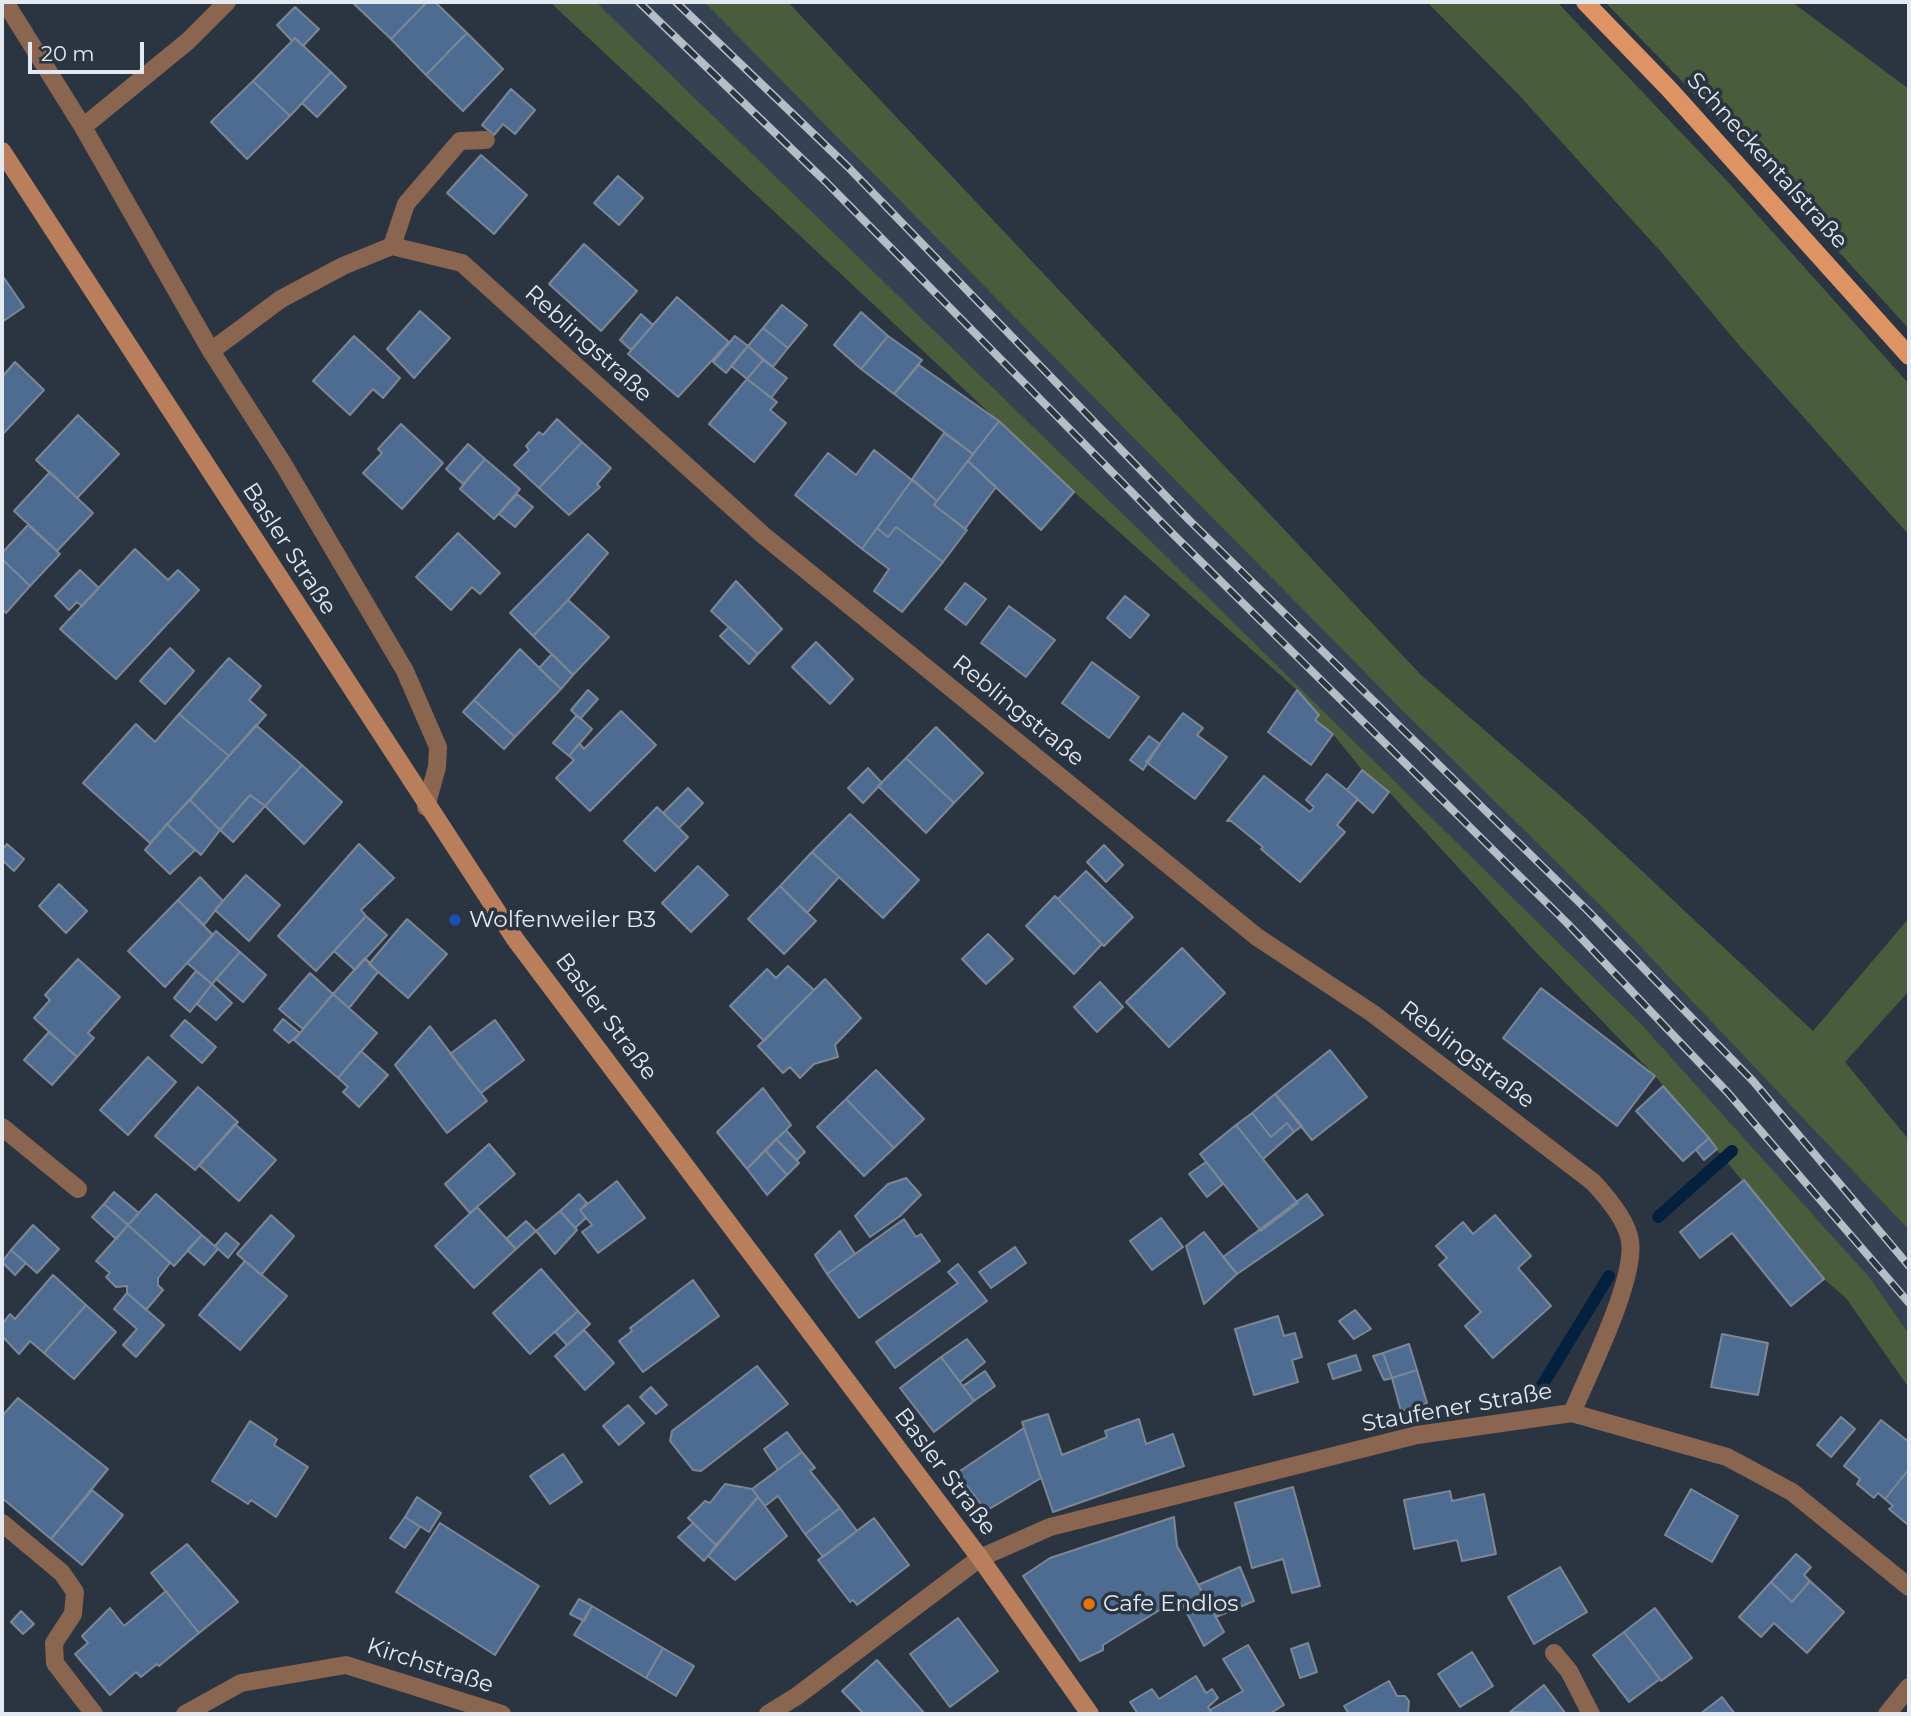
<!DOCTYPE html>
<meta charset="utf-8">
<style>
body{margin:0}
#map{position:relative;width:1911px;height:1716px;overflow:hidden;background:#2b3542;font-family:Montserrat,sans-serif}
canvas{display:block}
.frame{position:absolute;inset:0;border:4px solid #e2e9f1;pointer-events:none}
.scale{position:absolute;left:28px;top:42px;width:116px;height:32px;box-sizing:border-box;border:4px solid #e2e9f1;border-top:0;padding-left:9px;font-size:21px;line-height:24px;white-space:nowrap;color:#e2e9f1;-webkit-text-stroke:5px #2b3542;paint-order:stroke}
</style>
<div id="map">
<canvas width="1911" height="1716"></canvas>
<div class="frame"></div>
<div class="scale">20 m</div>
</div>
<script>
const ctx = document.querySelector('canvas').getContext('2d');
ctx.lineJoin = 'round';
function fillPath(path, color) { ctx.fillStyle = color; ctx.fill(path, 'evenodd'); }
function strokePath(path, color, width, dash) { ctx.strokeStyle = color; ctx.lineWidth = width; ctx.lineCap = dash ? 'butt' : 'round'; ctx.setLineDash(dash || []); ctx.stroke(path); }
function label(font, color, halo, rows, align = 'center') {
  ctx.font = font + ' Montserrat,sans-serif'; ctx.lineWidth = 7; ctx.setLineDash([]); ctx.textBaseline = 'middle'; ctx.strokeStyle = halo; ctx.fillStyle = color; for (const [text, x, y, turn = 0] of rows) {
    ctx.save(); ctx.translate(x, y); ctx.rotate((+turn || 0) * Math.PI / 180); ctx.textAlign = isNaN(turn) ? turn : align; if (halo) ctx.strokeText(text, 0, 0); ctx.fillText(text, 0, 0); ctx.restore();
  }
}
const built = new Path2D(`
 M596 2H704L1400 708 1614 919 1909 1230V1334L1870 1278 1642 1025 1162 552Z`);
const green = new Path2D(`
 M550 2H596L1162 552 1642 1025 1870 1278 1909 1334V1388L1846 1298 1824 1279 1655 1076 1533 949 1389 792 1362 770 1333 734 1315 720 1319 715 1297 690 1074 492Z
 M704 2H788L1421 675 1580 813 1813 1031 1909 918V991L1845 1062 1909 1140V1230L1614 919 1400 708Z
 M1427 2H1557L1727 181 1909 384V535L1738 344 1662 253 1519 95Z
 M1605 2H1792L1909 89V329L1709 109Z`);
const stream = new Path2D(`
 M1658 1217 1732 1151
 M1538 1392 1609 1276`);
const building = new Path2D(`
 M352 2H427L391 39Z
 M427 2H435L467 33 426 75 391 39Z
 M295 7 319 29 303 46 295 38 292 41 277 25Z
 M467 33 503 69 463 111 426 75Z
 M295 38 331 72 290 116 253 81Z
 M331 72 346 87 317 117 302 103Z
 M253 81 290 116 247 159 211 122Z
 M511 89 535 110 515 134 503 124 494 135 482 125Z
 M481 155 527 195 494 234 447 193Z
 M618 176 643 198 619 225 594 203Z
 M584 244 637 291 601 331 549 284Z
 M2 275 24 307 2 322Z
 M677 297 729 342 678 397 628 354Z
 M782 305 807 325 788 348 763 328Z
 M420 311 450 338 414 378 387 349Z
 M861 312 888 336 861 369 834 345Z
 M641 314 653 325 631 350 620 340Z
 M763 328 788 348 773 367 748 346Z
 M354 336 400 378 383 398 373 389 350 415 313 381Z
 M735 336 748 346 726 373 713 362Z
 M888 336 922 360 894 394 861 369Z
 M748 346 763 360 747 379 731 366Z
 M763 360 787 378 771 398 747 379Z
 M15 362 44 390 2 435V377Z
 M919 365 999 421 973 454 894 394Z
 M747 379 777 402 770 410 786 423 754 462 709 424Z
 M78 415 119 454 77 498 36 460Z
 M557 419 582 442 539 488 514 465 529 450 526 446 539 432 543 435Z
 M999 421 1074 492 1041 530 968 461Z
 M401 424 443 463 402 509 363 473 382 453 378 449Z
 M944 433 973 454 937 501 912 479Z
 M582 442 611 468 597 484 600 487 569 515 539 488Z
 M468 444 485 459 463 484 446 469Z
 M874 450 912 480 862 549 795 495 828 453 856 475Z
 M485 459 520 489 494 519 460 489Z
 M968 461 996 487 965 529 934 505Z
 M50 472 93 513 57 551 14 511Z
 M912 480 937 501 934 505 967 530 943 562 896 527 888 537 877 528Z
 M517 494 533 507 515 527 499 514Z
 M28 525 60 554 30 586 2 559V553Z
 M896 527 943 562 902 612 874 591 889 569 862 549 877 528 888 537Z
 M458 533 500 573 480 594 472 587 451 610 416 577Z
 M588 534 608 553 568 600 533 636 510 613Z
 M135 549 168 580 178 570 199 590 116 679 60 629Z
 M2 559 30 586 6 613 2 609Z
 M80 570 99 588 82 606 77 602 69 610 55 596Z
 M736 581 782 629 758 654 711 611Z
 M965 583 986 599 966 625 945 609Z
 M1125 596 1149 615 1130 638 1107 618Z
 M568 600 609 637 573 675 533 636Z
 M1009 606 1055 640 1026 677 981 643Z
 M729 627 758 654 749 664 720 636Z
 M816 642 853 679 830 704 792 667Z
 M170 648 194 671 165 704 140 681Z
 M520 649 561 689 515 737 474 700Z
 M552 654 573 675 561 689 539 668Z
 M229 658 261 686 249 700 266 715 229 756 179 714Z
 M1092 662 1139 697 1109 738 1062 703Z
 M588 690 598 699 580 719 571 710Z
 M1297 690 1319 715 1315 720 1333 734 1311 765 1268 732Z
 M474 700 515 737 504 749 463 712Z
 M621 711 656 745 590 811 556 778 574 760 569 756 579 743 584 749Z
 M1183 713 1203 728 1197 735 1227 757 1195 799 1146 762Z
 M179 714 229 756 150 843 83 783 136 724 155 742Z
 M577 715 592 729 569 756 553 743Z
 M256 725 302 765 265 806 250 795 220 830 190 800Z
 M936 727 983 773 954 803 906 758Z
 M1149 736 1160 744 1143 770 1130 760Z
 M906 758 954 803 926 833 878 786Z
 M302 765 342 802 304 844 265 806Z
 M868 768 882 783 863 803 848 788Z
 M1362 770 1389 792 1373 813 1347 790Z
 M1327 774 1358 799 1337 825 1345 832 1300 882 1261 849 1263 847 1231 821H1227L1264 776 1310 812 1314 807 1306 800Z
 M688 788 703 803 679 828 663 813Z
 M250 795 265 806 233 842 220 830Z
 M190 800 220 830 201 855 167 824Z
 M657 807 688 837 655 871 624 841Z
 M850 814 919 880 883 918 812 852Z
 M167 824 195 850 170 874 145 850Z
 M7 844 24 859 14 871 2 860V850Z
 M359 844 394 878 361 910 366 916 316 971 278 936Z
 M1104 845 1123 865 1106 882 1087 862Z
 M812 852 839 877 807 913 780 886Z
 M698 866 728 895 691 932 662 903Z
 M1086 871 1133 917 1104 946 1058 899Z
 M246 875 280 905 249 941 215 910Z
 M200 877 223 901 204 925 178 900Z
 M59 884 87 911 66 933 39 906Z
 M780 886 816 921 784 954 748 919Z
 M1055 896 1102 944 1074 974 1026 926Z
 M178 900 213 935 165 987 128 951Z
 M366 916 387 935 355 970 334 951Z
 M407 919 447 954 408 998 369 964Z
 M216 931 240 952 212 984 187 963Z
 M988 934 1013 959 986 984 962 959Z
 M1182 948 1225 993 1169 1047 1126 1002Z
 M240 952 266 975 243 1002 216 979Z
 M365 958 378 972 349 1008 333 994Z
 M78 959 120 997 88 1033 94 1038 77 1057 34 1018 50 1000 45 995Z
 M788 966 814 990 764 1041 730 1006 767 969 776 978Z
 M196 971 212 984 190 1012 174 998Z
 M310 973 333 994 303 1029 279 1009Z
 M825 979 861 1018 835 1045 838 1057 814 1064 800 1078 790 1067 783 1073 758 1046Z
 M1100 982 1123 1007 1097 1032 1074 1007Z
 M212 984 232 1003 216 1020 197 1004Z
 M1541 988 1655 1076 1617 1126 1503 1038Z
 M333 994 377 1033 338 1078 294 1040Z
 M283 1019 300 1033 289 1043 274 1030Z
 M185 1020 216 1047 202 1063 171 1036Z
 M495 1020 524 1060 481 1093 450 1054Z
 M430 1026 487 1101 447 1133 395 1065Z
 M49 1032 77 1057 52 1085 24 1060Z
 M1330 1050 1367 1097 1312 1140 1275 1094Z
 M361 1051 388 1075 359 1107 343 1092 348 1087 338 1078Z
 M148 1057 176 1082 128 1135 100 1110Z
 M876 1070 924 1119 894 1148 846 1099Z
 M1663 1086 1709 1138 1683 1161 1636 1111Z
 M198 1087 238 1122 195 1170 155 1136Z
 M763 1088 791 1125 747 1169 717 1132Z
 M1275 1094 1302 1126 1294 1132 1287 1123 1271 1137 1252 1113Z
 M846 1099 894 1148 864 1176 817 1127Z
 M1252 1113 1271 1137 1287 1123 1294 1132 1263 1159 1236 1125Z
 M235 1124 276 1160 239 1201 199 1165Z
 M1236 1125 1298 1203 1261 1231 1200 1154Z
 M786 1130 805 1152 797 1160 776 1139Z
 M1709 1138 1717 1149 1704 1160 1696 1150Z
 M776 1139 799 1163 787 1175 765 1150Z
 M489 1144 515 1174 470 1213 445 1184Z
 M765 1150 787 1175 767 1195 747 1169Z
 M1206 1162 1223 1184 1207 1197 1189 1174Z
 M906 1178 921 1195 900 1216 870 1237 855 1216 888 1184Z
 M1744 1180 1824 1279 1791 1306 1732 1233 1700 1258 1680 1232Z
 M617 1181 645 1218 598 1253 582 1232 592 1225 580 1210Z
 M114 1192 139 1213 128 1225 104 1204Z
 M156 1194 202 1235 174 1266 128 1225Z
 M579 1194 587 1203 580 1210 586 1218 575 1228 560 1211Z
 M1307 1194 1323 1215 1237 1274 1223 1257Z
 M104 1204 128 1225 116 1239 92 1217Z
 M477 1207 516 1249 474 1288 435 1246Z
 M560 1211 577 1230 555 1254 536 1231Z
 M271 1215 294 1236 261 1275 237 1254Z
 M1495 1215 1531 1256 1518 1268 1551 1306 1493 1358 1465 1326 1481 1312 1439 1265 1447 1258 1436 1246 1463 1222 1473 1234Z
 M1161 1218 1183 1247 1152 1270 1130 1241Z
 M904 1219 916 1237 921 1234 940 1261 859 1318 827 1274Z
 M526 1221 536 1231 516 1249 506 1239Z
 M33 1225 59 1249 37 1273 11 1250Z
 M128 1225 170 1263 158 1278V1285L163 1290 146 1310 127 1293V1286L116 1287 106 1277 110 1273 96 1261Z
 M840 1231 855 1254 827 1274 815 1255Z
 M1204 1232 1237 1274 1204 1304 1186 1246Z
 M226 1233 239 1244 228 1258 215 1246Z
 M202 1235 218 1249 204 1265 187 1250Z
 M1015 1247 1026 1263 991 1288 979 1272Z
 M11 1250 26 1263 15 1275 2 1262Z
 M245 1261 287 1296 240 1350 199 1315Z
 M958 1264 987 1301 895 1368 876 1342 958 1283 948 1272Z
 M541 1269 578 1311 530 1354 493 1313Z
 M53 1275 86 1305 44 1353 30 1341 19 1354 2 1336V1324L10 1314 15 1319Z
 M693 1280 719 1316 643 1372 619 1341 632 1331 630 1328Z
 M127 1293 164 1325 136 1357 123 1345 137 1329 114 1309Z
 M86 1305 116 1332 74 1379 44 1353Z
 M1355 1310 1371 1329 1354 1339 1339 1321Z
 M578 1311 590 1324 567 1345 555 1332Z
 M1278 1316 1284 1336 1295 1333 1302 1357 1292 1360 1298 1382 1254 1395 1235 1329Z
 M584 1330 614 1363 585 1390 555 1356Z
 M1722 1334 1768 1343 1758 1395 1711 1387Z
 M967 1339 985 1362 960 1382 941 1357Z
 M1409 1344 1417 1370 1392 1378 1383 1353Z
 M1383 1353 1392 1378 1384 1380 1373 1356Z
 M1356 1355 1361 1370 1333 1379 1328 1364Z
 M941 1357 974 1401 934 1432 900 1388Z
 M757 1366 788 1404 701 1471 693 1470 670 1441 672 1431Z
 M1417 1370 1427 1403 1401 1411 1392 1378Z
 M985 1371 995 1386 974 1401 963 1386Z
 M651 1387 667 1405 656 1414 640 1397Z
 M18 1398 108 1469 51 1539 2 1498V1416Z
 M628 1405 644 1423 619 1445 603 1426Z
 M1048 1414 1062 1455 1107 1437 1105 1431 1139 1419 1146 1444 1173 1434 1184 1466 1053 1512 1022 1422Z
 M1841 1417 1855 1429 1831 1457 1817 1445Z
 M1881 1420 1909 1442V1469L1885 1499 1878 1493 1874 1498 1857 1484 1860 1479 1844 1466Z
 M250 1421 277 1439 274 1445 308 1467 276 1517 251 1500 248 1504 212 1481Z
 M1024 1428 1041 1478 986 1511 957 1473Z
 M787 1432 802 1452 778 1470 764 1449Z
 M802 1452 815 1468 810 1471 840 1508 805 1534 778 1496 765 1506 752 1489Z
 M563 1454 582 1482 550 1504 530 1476Z
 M1909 1469V1521L1907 1524 1889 1509 1893 1506 1885 1499Z
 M725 1484 752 1489 758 1497 716 1545 688 1518 705 1501 710 1503Z
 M1293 1487 1320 1586 1292 1593 1283 1559 1252 1568 1235 1503Z
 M1691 1489 1738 1516 1712 1562 1665 1535Z
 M92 1490 123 1515 82 1565 51 1539Z
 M1450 1491 1452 1501 1484 1494 1496 1554 1462 1561 1457 1540 1414 1549 1404 1500Z
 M417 1497 441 1513 429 1532 405 1517Z
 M758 1497 787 1536 735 1580 708 1556Z
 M840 1508 857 1531 823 1557 805 1534Z
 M405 1517 420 1527 405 1548 390 1538Z
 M1174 1517 1177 1546 1224 1632 1204 1646 1179 1598 1103 1645V1650L1080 1661 1023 1576 1050 1558Z
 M874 1518 909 1565 857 1605 853 1600 850 1602 818 1560Z
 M440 1523 539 1586 495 1655 396 1592Z
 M693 1523 716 1545 704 1561 678 1537Z
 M187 1544 238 1602 199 1633 151 1573Z
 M1796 1554 1811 1567 1804 1575 1810 1581 1792 1602 1771 1582Z
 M1240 1567 1254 1601 1216 1617 1198 1585Z
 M1560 1567 1587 1612 1534 1644 1508 1597Z
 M1810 1581 1844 1612 1807 1653 1774 1623 1761 1637 1739 1617 1771 1582 1792 1602Z
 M166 1591 199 1633 159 1666 157 1664 141 1677 136 1672 110 1695 75 1654 88 1643 82 1636 110 1608 124 1626Z
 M579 1599 592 1606 584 1621 570 1614Z
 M592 1606 663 1648 646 1678 574 1635Z
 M1655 1608 1692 1658 1661 1681 1624 1632Z
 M21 1611 34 1624 23 1634 11 1622Z
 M958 1618 998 1671 950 1707 910 1654Z
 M1624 1632 1660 1679 1629 1702 1593 1655Z
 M1308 1643 1317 1672 1300 1678 1291 1649Z
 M1248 1645 1284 1705 1269 1714H1212L1210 1710 1243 1691 1223 1659Z
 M663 1648 694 1666 676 1696 646 1678Z
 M1472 1652 1493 1686 1460 1707 1438 1674Z
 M877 1660 925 1714H864L842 1691Z
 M1196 1676 1206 1693 1212 1689 1218 1698 1208 1707 1212 1714H1138L1130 1702 1152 1689 1159 1699Z
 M1389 1681 1397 1696H1405L1409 1701 1408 1714H1349L1344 1706Z
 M1544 1685 1566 1714 1510 1712Z
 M1722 1697 1735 1714H1700Z`);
const lane = new Path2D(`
 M392 246 406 204 460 141 486 140
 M2 1523 62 1573 75 1592 73 1614 54 1643 55 1663 94 1714
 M1554 1653 1569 1671 1591 1714`);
const street = new Path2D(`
 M5 2 83 127 211 351 282 462 405 671 438 747 437 767 426 807
 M83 127 188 41 227 2
 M211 351 281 299 343 266 392 246 462 263 763 535 1257 937 1372 1013 1593 1182C1607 1197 1627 1220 1630 1241 1636 1280 1588 1374 1572 1413
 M2 1127 78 1189
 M185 1714 241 1683 346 1665 502 1714
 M768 1714 797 1696 980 1558 1050 1527 1417 1435 1572 1413 1727 1457 1792 1492 1909 1587
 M1887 1714 1909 1687`);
const secondary = new Path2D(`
 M2 151 515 939 980 1558 1090 1714`);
const primary = new Path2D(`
 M1585 2 1670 90 1909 356`);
const rail = new Path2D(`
 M639 2 826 182 1175 536 1567 923 1729 1094 1909 1303
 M676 2 848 167 1189 520 1590 913 1753 1081 1909 1266`);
const markers = [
 [455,920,7,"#1a4fb4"],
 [1089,1604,7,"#e8710a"]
];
const streetNames = [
 ["Schneckentalstraße",1767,161,48],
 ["Reblingstraße",588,344,42],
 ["Basler Straße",289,549,57],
 ["Reblingstraße",1018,711,39],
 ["Basler Straße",606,1017,53],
 ["Reblingstraße",1467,1055,37],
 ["Staufener Straße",1457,1408,-10],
 ["Basler Straße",945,1472,53],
 ["Kirchstraße",430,1666,18]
];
const poiNames = [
 ["Wolfenweiler B3",469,920],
 ["Cafe Endlos",1103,1604]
];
fillPath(built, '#344253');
fillPath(green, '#495c3b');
strokePath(stream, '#03213f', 12);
fillPath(building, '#4e6c91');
strokePath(building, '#7c8796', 2);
strokePath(lane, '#8a654f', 18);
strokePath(street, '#8a654f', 18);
strokePath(secondary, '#b97f5c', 18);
strokePath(primary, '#de9365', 18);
strokePath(rail, '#b5bdc6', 8);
strokePath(rail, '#2b3542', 5, [16]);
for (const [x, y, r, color] of markers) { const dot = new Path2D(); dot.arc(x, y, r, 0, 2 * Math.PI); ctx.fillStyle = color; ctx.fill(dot); strokePath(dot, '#2b3542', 2.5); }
label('23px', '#e2e9f1', '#2b3542', streetNames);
label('23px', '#e2e9f1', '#2b3542', poiNames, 'left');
</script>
